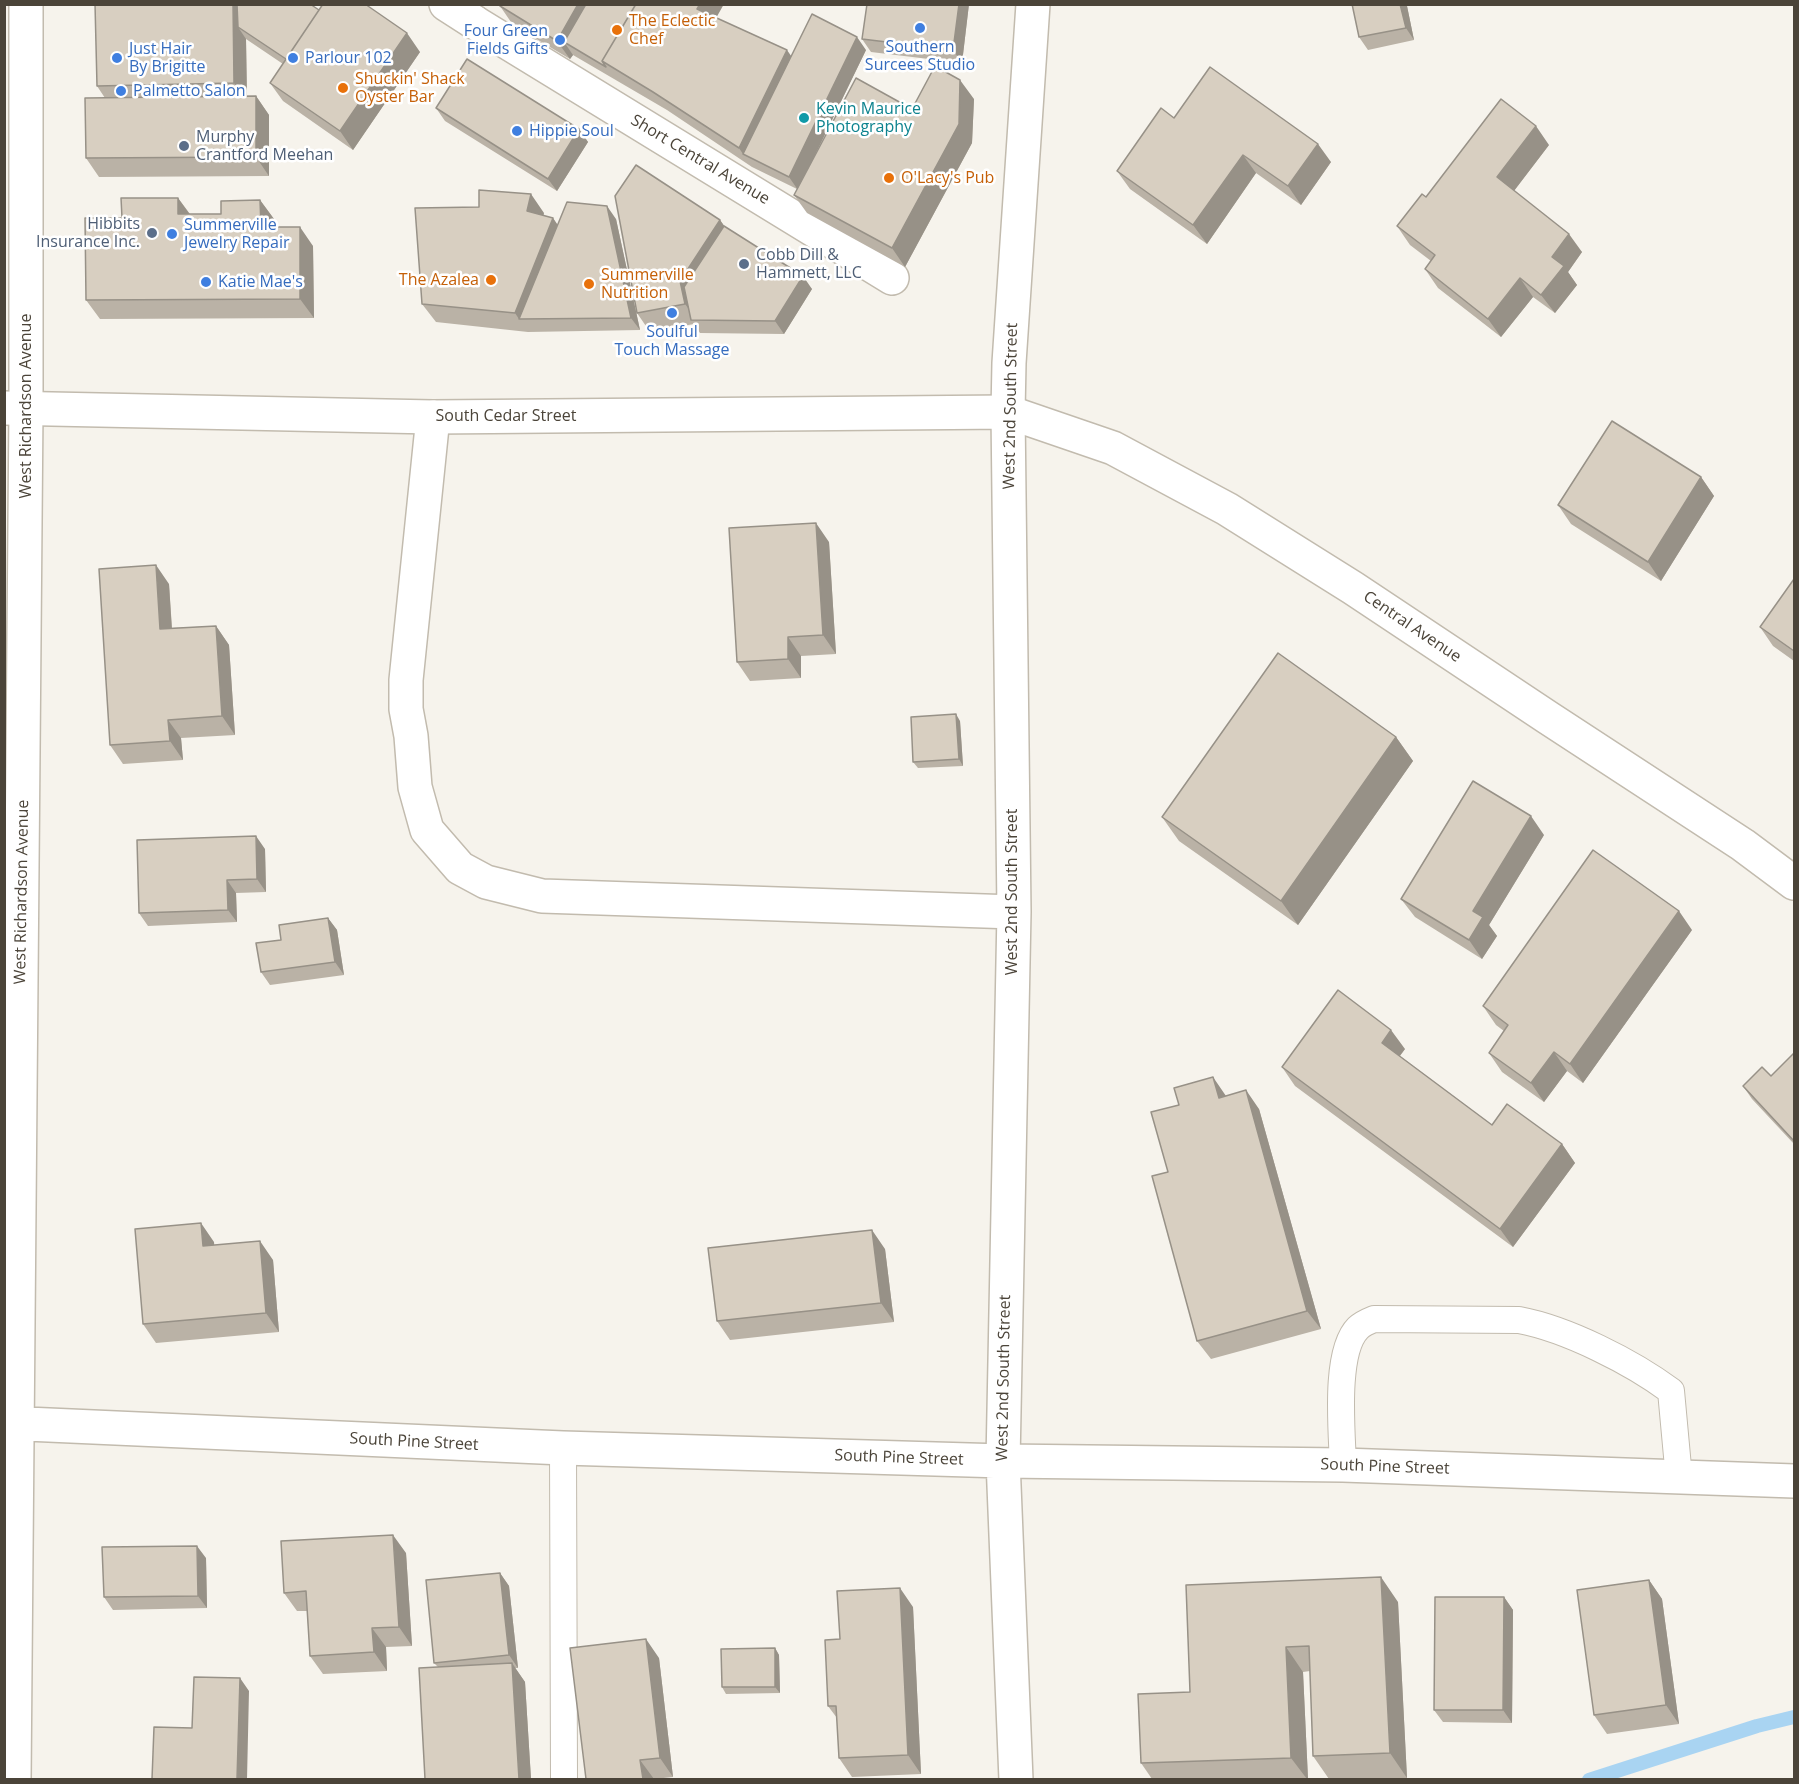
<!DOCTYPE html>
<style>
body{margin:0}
#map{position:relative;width:1799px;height:1784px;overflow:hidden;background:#f6f3ec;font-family:"Open Sans",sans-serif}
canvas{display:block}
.frame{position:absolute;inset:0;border:6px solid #4b4439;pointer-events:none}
</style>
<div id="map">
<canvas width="1799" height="1784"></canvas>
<div class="frame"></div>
</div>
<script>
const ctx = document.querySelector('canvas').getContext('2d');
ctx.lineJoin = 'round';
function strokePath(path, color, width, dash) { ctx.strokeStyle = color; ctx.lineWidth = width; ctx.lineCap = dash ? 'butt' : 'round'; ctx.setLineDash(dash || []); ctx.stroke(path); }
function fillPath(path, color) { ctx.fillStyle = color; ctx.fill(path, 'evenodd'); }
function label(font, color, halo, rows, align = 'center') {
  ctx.font = font + ' "Open Sans",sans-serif'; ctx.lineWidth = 5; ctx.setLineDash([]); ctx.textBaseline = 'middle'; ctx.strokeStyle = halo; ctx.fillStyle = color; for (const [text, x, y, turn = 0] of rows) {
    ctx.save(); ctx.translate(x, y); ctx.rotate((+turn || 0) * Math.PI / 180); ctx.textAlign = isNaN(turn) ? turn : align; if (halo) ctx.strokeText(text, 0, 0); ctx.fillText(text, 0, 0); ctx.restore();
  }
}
const stream = new Path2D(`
 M1589 1780 1757 1726 1794 1717`);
const service = new Path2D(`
 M563 1448 564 1780
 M1343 1465C1342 1432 1334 1352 1358 1328 1362 1324 1369 1321 1374 1319L1519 1320C1567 1329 1632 1362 1671 1391L1679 1478`);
const pedestrian = new Path2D(`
 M474 22 892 278`);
const minor = new Path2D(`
 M446 4 474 22
 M433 417 406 680V709L411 736 415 787 427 830 460 868 486 882 542 896 1014 912
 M4 1423 563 1448 1003 1461 1343 1465 1794 1481
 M14 1780 26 408V4
 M1016 1780 1003 1461 1014 912 1008 412 1009 363 1033 4`);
const tertiary = new Path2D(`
 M4 408 433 417 1008 412 1113 448 1227 509 1353 588 1547 717 1743 845 1794 883`);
const wall = new Path2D(`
 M95 4 319 10 420 52 353 150 283 101 270 83 283 64 246 39 247 96H256L269 115V176L99 177 86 158 105 98 97 86Z
 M969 4 962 63 871 52 862 39Z
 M1352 4H1415L1407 6 1414 40 1368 50 1359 37Z
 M500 6 717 18 791 56 866 50 816 153 912 109 974 99 972 143 905 267 807 213 794 195 797 189 752 167 667 110 573 55 570 59 513 25Z
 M436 108 579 129 588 142 557 191 445 121Z
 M1174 118 1331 162 1301 205 1256 173 1207 244 1130 189 1117 171Z
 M1549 145 1514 191 1582 252 1568 272 1577 285 1555 313 1533 297 1501 337 1438 288 1425 269 1431 261 1410 245 1397 226 1426 197Z
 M178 198 190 214H221L260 200 274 219V227L313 246 314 318 100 319 86 300 122 218Z
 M544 213 543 216 553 218 557 225 616 219 640 330 528 332 436 322 422 304Z
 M720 220 724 226 812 289 784 334 700 333 694 324 650 332 637 313Z
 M1701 477 1714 496 1661 581 1571 524 1558 505Z
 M829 542 836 654 801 656V678L750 681 737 662Z
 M1794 579V661L1773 646 1760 627Z
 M169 584 172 628 216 626 229 645 235 735 181 738 183 760 123 764 110 745Z
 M960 721 963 766 918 768 913 762Z
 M1396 737 1413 761 1298 925 1179 841 1162 817Z
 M1544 835 1489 925 1497 936 1482 959 1415 917 1401 899Z
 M265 849 266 892 236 893 237 922 148 926 139 913Z
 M328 918 337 930 344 975 270 985 261 972 281 940Z
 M1692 930 1583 1083 1567 1071 1544 1102 1502 1072 1489 1053 1504 1031 1496 1025 1483 1006Z
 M1405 1049 1400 1056 1492 1125 1562 1144 1575 1163 1513 1247 1295 1086 1282 1067Z
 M1794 1053V1144L1752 1099 1743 1086 1771 1076Z
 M1226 1096 1259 1109 1321 1329 1211 1359 1197 1341 1168 1172 1179 1105Z
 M214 1242V1245L273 1260 279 1332 156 1343 143 1324Z
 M885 1249 894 1322 730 1340 717 1321Z
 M406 1553 412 1646 386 1647 387 1671 323 1674 310 1656 307 1611H297L284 1593Z
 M206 1558 207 1608 113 1610 104 1597Z
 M500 1573 509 1586 518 1668H515L525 1682 531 1779H425L438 1667 434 1663Z
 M1649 1580 1662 1599 1679 1724 1607 1734 1594 1715Z
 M1186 1585 1398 1602 1407 1778 1329 1779 1313 1756 1310 1671 1303 1672 1308 1779H1152L1141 1763 1190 1692Z
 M1504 1597 1513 1610 1512 1723 1443 1722 1434 1710Z
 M913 1607 921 1774 852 1777 839 1758 837 1718 828 1706 840 1639Z
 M775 1648 779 1655 780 1693 726 1694 722 1687Z
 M659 1658 673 1777 654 1779H586Z`);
const shadedWall = new Path2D(`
 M233 4H243L238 27 246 39 247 102 234 83Z
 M578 4H603L564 42 573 55 570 59 557 41Z
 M700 4H724L711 27 697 9Z
 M959 4H969L962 63 953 50Z
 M1400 4H1406L1407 6 1414 40 1406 28Z
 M407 33 420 52 353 150 340 131Z
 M857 37 866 50 798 190 789 177Z
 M787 50 800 69 743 154 739 148Z
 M960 80 974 99 972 143 905 267 892 248Z
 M256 96 269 115V176L256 157Z
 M1536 126 1549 145 1510 196 1497 177Z
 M579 129 588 142 557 191 548 179Z
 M1318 144 1331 162 1301 205 1288 186Z
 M1243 155 1256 173 1207 244 1193 225Z
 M531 194 544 213 540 230 527 211Z
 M178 198 191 216 178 214Z
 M260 200 274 219V246L261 227Z
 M607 206 616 219 640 330 631 318Z
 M553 218 566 237 519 319 515 313Z
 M720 220 733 238 697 320 685 304 680 281Z
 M300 227 313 246 314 318 300 299Z
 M1569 234 1582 252 1568 272 1577 285 1555 313 1541 295 1552 257Z
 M803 276 812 289 784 334 775 321Z
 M1520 278 1533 297 1501 337 1488 319Z
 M1701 477 1714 496 1661 581 1648 562Z
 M816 523 829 542 836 654 823 635Z
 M156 565 169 584 173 648 160 629Z
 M216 626 229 645 235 735 222 716Z
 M788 637 801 656V678L788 659Z
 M956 714 960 721 963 766 959 759Z
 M168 720 181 738 183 760 170 741Z
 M1396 737 1413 761 1298 925 1281 901Z
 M1531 816 1544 835 1489 925 1497 936 1482 959 1469 940 1473 911Z
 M256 836 265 849 266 892 257 879Z
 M227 880 236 893 237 922 228 910Z
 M1679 911 1692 930 1583 1083 1570 1064Z
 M328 918 337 930 344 975 335 962Z
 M1391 1030 1405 1049 1395 1062 1382 1043Z
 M1554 1052 1567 1071 1544 1102 1531 1083Z
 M1213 1077 1226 1096 1219 1098Z
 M1246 1090 1259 1109 1321 1329 1307 1311Z
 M1562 1144 1575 1163 1513 1247 1500 1229Z
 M201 1223 214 1242 216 1265 203 1246Z
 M872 1230 885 1249 894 1322 881 1303Z
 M260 1241 273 1260 279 1332 266 1313Z
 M393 1535 406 1553 412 1646 399 1627Z
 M197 1546 206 1558 207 1608 198 1596Z
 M500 1573 509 1586 518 1668 509 1655Z
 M1381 1577 1398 1602 1407 1778 1390 1753Z
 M1649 1580 1662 1599 1679 1724 1666 1705Z
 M900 1588 913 1607 921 1774 908 1755Z
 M1504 1597 1513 1610 1512 1723 1503 1710Z
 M372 1628 386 1647 387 1671 374 1652Z
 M646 1639 659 1658 673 1777 660 1758Z
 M1286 1647 1303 1672 1308 1779H1307L1291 1758Z
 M775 1648 779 1655 780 1693 775 1687Z
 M512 1663 525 1682 531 1779H519Z
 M240 1678 249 1691 247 1779H237Z
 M640 1760 654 1779H643Z`);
const building = new Path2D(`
 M95 4H233L234 83 97 86Z
 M237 4H310L319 10 286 59 238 27Z
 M323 4H365L407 33 340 131 270 83Z
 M501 4H578L557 41 500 6Z
 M586 4H636L602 61 606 67 564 42Z
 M636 4H700L697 9 787 50 739 148 653 92 602 61Z
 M867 4H959L953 50 862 39Z
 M1352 4H1400L1406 28 1359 37Z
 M812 14 857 37 789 177 743 154Z
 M467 59 579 129 548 179 436 108Z
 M935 66 960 80 959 124 892 248 794 195 856 78 912 109Z
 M1210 67 1318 144 1288 186 1243 155 1193 225 1117 171 1161 108 1174 118Z
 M256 96V157L86 158 85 98Z
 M1501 99 1536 126 1497 177 1569 234 1552 257 1564 266 1541 295 1520 278 1488 319 1425 269 1435 255 1397 226 1422 194 1426 197Z
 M636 165 720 220 680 281 685 304 637 313 615 196Z
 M479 190 531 194 527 211 553 218 515 313 422 304 415 208 479 207Z
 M121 198H178V214H221V201L260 200 261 227H300V299L86 300 85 218H122Z
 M567 202 607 206 631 318 519 319Z
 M724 226 803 276 775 321 691 320 684 287Z
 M1612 421 1701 477 1648 562 1558 505Z
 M816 523 823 635 788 637V659L737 662 729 528Z
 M156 565 160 629 216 626 222 716 168 720 170 741 110 745 99 569Z
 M1794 579V651L1760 627Z
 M1278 653 1396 737 1281 901 1162 817Z
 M956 714 959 759 913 762 911 717Z
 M1473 781 1531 816 1473 911 1483 917 1469 940 1401 899Z
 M256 836 257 879 227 880 228 910 139 913 137 840Z
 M1593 850 1679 911 1570 1064 1554 1052 1531 1083 1489 1053 1508 1025 1483 1006Z
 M328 918 335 962 261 972 256 943 281 940 279 925Z
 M1338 990 1391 1030 1382 1043 1492 1125 1507 1104 1562 1144 1500 1229 1282 1067Z
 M1794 1053V1141L1743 1086 1762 1067 1771 1076Z
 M1213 1077 1219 1098 1246 1090 1307 1311 1197 1341 1152 1176 1168 1172 1151 1112 1179 1105 1174 1088Z
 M201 1223 203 1246 260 1241 266 1313 143 1324 135 1229Z
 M872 1230 881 1303 717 1321 708 1248Z
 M393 1535 399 1627 372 1628 374 1652 310 1656 306 1591 284 1593 281 1541Z
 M197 1546 198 1596 104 1597 102 1547Z
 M500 1573 509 1655 434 1663 426 1580Z
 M1381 1577 1390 1753 1313 1756 1309 1646 1286 1647 1291 1758 1141 1763 1138 1694 1190 1692 1186 1585Z
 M1649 1580 1666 1705 1594 1715 1577 1590Z
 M900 1588 908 1755 839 1758 836 1706H828L825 1640 840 1639 837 1591Z
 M1435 1597H1504L1503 1710H1434Z
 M646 1639 660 1758 640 1760 643 1779H586L570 1648Z
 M775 1648V1687H722L721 1649Z
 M512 1663 519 1779H425L419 1668Z
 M194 1677 240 1678 237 1779H152L154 1727 192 1728Z`);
const markers = [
 [920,28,6,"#3f7fe0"],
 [617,30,6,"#e8710a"],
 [560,40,6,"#3f7fe0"],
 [117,58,6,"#3f7fe0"],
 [293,58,6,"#3f7fe0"],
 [343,88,6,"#e8710a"],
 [121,91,6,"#3f7fe0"],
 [804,118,6,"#0f9aa8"],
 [517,131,6,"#3f7fe0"],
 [184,146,6,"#5c6f8a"],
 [889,178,6,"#e8710a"],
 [152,233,6,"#5c6f8a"],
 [172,234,6,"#3f7fe0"],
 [744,264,6,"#5c6f8a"],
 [491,280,6,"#e8710a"],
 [206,282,6,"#3f7fe0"],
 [589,284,6,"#e8710a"],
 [672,313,6,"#3f7fe0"]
];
const foodNames = [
 ["The Eclectic",629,21],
 ["Chef",629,39],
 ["Shuckin' Shack",355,79],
 ["Oyster Bar",355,97],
 ["O'Lacy's Pub",901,178],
 ["Summerville",601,275],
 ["Nutrition",601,293],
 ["The Azalea",479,280,"right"]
];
const shopNames = [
 ["Four Green",548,31,"right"],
 ["Fields Gifts",548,49,"right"],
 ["Southern",920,47,"center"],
 ["Surcees Studio",920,65,"center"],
 ["Just Hair",129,49],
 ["By Brigitte",129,67],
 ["Parlour 102",305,58],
 ["Palmetto Salon",133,91],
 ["Hippie Soul",529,131],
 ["Summerville",184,225],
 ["Jewelry Repair",184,243],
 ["Katie Mae's",218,282],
 ["Soulful",672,332,"center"],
 ["Touch Massage",672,350,"center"]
];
const cultureNames = [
 ["Kevin Maurice",816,109],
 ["Photography",816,127]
];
const serviceNames = [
 ["Murphy",196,137],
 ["Crantford Meehan",196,155],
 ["Hibbits",140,224,"right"],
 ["Insurance Inc.",140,242,"right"],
 ["Cobb Dill &",756,255],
 ["Hammett, LLC",756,273]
];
const streetNames = [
 ["Short Central Avenue",700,160,31],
 ["West Richardson Avenue",26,406,-90],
 ["West 2nd South Street",1011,406,-89],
 ["South Cedar Street",506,416],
 ["Central Avenue",1412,627,34],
 ["West Richardson Avenue",22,892,-89],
 ["West 2nd South Street",1012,892,-90],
 ["West 2nd South Street",1004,1378,-89],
 ["South Pine Street",414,1442,3],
 ["South Pine Street",899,1458,2],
 ["South Pine Street",1385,1467,2]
];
strokePath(stream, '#a9d4f2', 14);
strokePath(service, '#c2bbae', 28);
strokePath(pedestrian, '#c2bbae', 36);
strokePath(minor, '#c2bbae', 36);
strokePath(tertiary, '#c2bbae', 36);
strokePath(service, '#fff', 26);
strokePath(pedestrian, '#fff', 33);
strokePath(minor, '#fff', 33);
strokePath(tertiary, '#fff', 33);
fillPath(wall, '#bab2a6');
fillPath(shadedWall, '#979187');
fillPath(building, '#d8cfc1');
strokePath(building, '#979187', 1.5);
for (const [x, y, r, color] of markers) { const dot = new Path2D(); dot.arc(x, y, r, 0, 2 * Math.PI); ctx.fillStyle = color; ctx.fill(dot); strokePath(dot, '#fff', 2); }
label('16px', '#c56008', '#fff', foodNames, 'left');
label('16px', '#366cbe', '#fff', shopNames, 'left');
label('16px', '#0d838f', '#fff', cultureNames, 'left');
label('16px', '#4e5e75', '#fff', serviceNames, 'left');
label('16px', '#4b4439', '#fff', streetNames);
</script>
